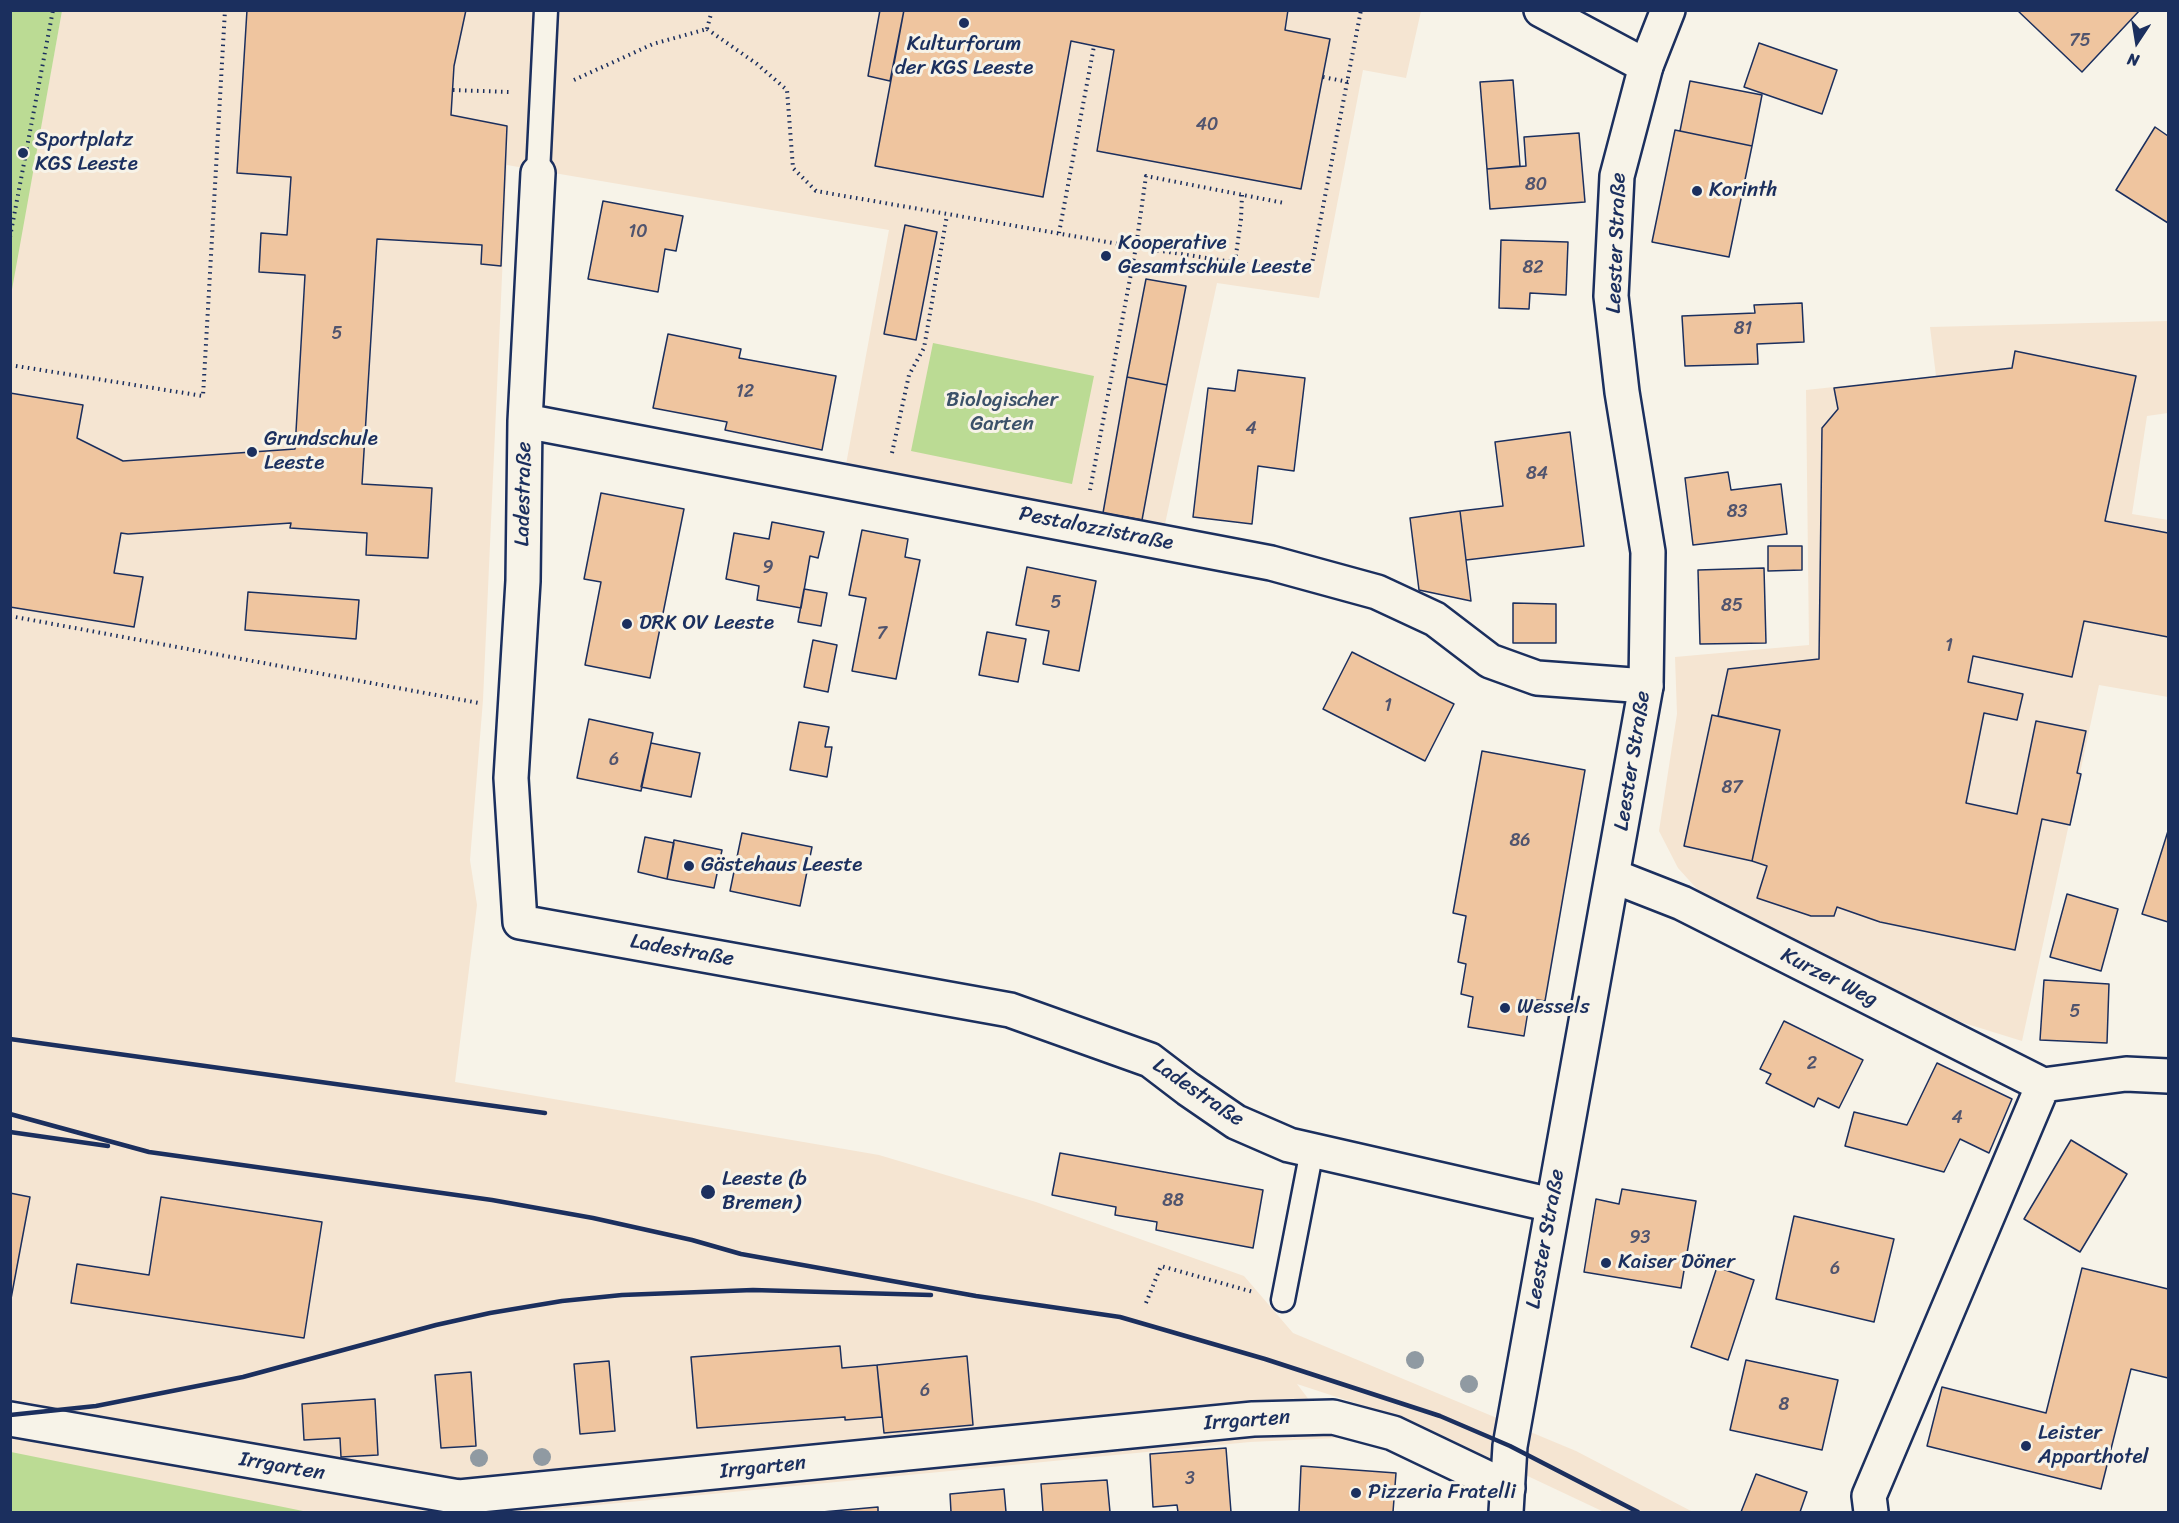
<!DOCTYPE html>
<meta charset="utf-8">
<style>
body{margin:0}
#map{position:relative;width:2179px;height:1523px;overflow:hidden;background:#f7f3e8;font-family:Sriracha,sans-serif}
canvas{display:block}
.frame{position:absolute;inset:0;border:12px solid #1b2f5e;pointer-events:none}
.north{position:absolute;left:2107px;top:12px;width:60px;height:60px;-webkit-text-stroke:4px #f7f3e8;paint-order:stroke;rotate:192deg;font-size:16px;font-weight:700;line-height:24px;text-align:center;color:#1b2f5e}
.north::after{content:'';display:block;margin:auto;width:21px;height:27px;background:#1b2f5e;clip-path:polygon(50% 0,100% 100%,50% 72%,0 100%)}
</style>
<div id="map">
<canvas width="2179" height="1523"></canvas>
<div class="frame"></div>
<div class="north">N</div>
</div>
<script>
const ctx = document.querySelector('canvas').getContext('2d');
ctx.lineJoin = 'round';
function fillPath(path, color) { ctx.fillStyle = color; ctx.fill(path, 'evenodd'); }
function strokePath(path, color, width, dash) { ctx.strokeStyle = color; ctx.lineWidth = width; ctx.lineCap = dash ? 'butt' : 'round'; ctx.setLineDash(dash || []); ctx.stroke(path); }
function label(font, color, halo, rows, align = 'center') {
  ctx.font = font + ' Sriracha,sans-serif'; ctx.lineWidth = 6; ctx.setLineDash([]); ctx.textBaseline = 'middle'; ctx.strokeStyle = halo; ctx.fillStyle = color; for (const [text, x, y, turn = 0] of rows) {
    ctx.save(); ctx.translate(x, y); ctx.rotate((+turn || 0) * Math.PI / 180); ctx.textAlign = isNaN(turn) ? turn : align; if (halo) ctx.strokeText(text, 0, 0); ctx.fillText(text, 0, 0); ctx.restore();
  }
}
const built = new Path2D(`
 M62 11H1421L1406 78 1363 70 1319 298 1217 283 1165 524 845 470 889 230 507 165 483 700 470 860 477 905 455 1082 879 1155 1036 1202 1244 1276 1293 1333 1576 1451 1693 1512H1604L1413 1422 1297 1384 1338 1438 1250 1442 536 1511 535 1512H11L10 295Z
 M2168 321V413L2147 416 2132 514 2168 520V697L2099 685 2022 1041 1925 1011 1707 900 1678 868 1659 831 1677 714 1675 657 1809 645 1806 390 1936 376 1930 327Z`);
const green = new Path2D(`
 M10 11H62L11 295H10Z
 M933 343 1094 376 1072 484 911 451Z
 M10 1452H11L308 1512H11Z`);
const building = new Path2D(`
 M247 10H466L454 66 451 115 507 126 501 266 481 264 482 245 377 239 362 484 432 488 428 558 366 555 367 533 290 528 291 523 128 534 121 533 114 573 143 577 134 627 10 607V393L83 405 77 438 123 461 295 449 305 275 259 272 261 233 287 235 291 177 237 173Z
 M880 10H904L890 81 868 76Z
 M904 10H1288L1285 30 1330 39 1301 189 1097 151 1114 50 1071 41 1043 197 875 166Z
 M2017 10H2140L2082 72Z
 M1759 43 1837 70 1822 114 1744 87Z
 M1513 80 1520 166 1487 169 1480 82Z
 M1690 81 1762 95 1752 146 1680 131Z
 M2155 127 2168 136V223L2116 190Z
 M1675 130 1752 146 1729 257 1652 242Z
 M1579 133 1585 202 1490 209 1487 169 1526 166 1524 137Z
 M603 201 683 216 676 251 665 249 658 292 588 279Z
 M905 225 937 232 916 340 884 334Z
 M1501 240 1568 242 1566 295 1530 293 1529 309 1499 308Z
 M1146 279 1186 286 1167 385 1127 377Z
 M1802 303 1804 342 1757 344 1758 364 1685 366 1682 316 1755 313 1754 305Z
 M668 334 741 349 739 358 836 376 822 450 725 430 727 422 653 408Z
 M2015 351 2136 376 2105 521 2168 533V637L2084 621 2072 677 1973 656 1968 682 2023 694 2017 720 1984 713 1966 803 2017 814 2036 721 2086 731 2077 773 2081 774 2070 825 2042 819 2015 950 1880 922 1837 907 1834 916H1811L1757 898 1767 866 1752 861 1780 730 1718 716 1728 669 1819 659 1822 428 1838 409 1834 388 2012 368Z
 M1238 370 1305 378 1294 471 1258 466 1252 524 1193 517 1208 388 1235 391Z
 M1127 377 1167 385 1142 520 1103 513Z
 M1570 432 1584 546 1466 560 1460 511 1503 506 1495 442Z
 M1728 472 1731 490 1781 484 1787 534 1693 545 1685 478Z
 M601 493 684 509 650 678 585 665 601 582 584 579Z
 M1460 511 1466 560 1471 601 1419 590 1410 518Z
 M772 522 824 532 818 558 810 556 801 608 757 600 759 586 726 579 734 533 769 539Z
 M862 530 908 539 905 557 920 560 896 679 852 671 866 598 849 595Z
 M1768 546H1802V570L1768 571Z
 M1027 567 1096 581 1079 671 1043 664 1049 631 1016 625Z
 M1764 568 1766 643 1700 644 1698 570Z
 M804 589 827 593 821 626 798 622Z
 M248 592 359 600 356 639 245 630Z
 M1513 603 1556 604V643H1513Z
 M987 632 1026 639 1018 682 979 675Z
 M813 640 837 645 828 692 804 687Z
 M1352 652 1454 704 1425 761 1323 709Z
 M1712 715 1780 730 1752 861 1684 846Z
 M589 719 653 733 641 791 577 778Z
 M799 722 829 727 825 747H832L827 777 790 770Z
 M651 743 700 753 691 797 641 787Z
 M1482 751 1585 770 1545 1001 1530 999 1524 1036 1468 1027 1473 997 1461 994 1466 964 1458 962 1466 916 1453 913Z
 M2168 831V922L2142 914Z
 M742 833 812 847 800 906 730 891Z
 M645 837 674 843 667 879 638 872Z
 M674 840 722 850 714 888 667 879Z
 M2067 894 2118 909 2101 971 2050 957Z
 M2044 980 2109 984 2107 1043 2040 1040Z
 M1784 1021 1863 1060 1839 1108 1818 1098 1814 1107 1766 1083 1771 1074 1760 1069Z
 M1937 1063 2012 1099 1989 1153 1960 1139 1944 1172 1845 1146 1854 1112 1907 1125Z
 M2071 1140 2127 1174 2080 1252 2024 1219Z
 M1060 1153 1263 1190 1253 1248 1156 1230 1157 1222 1115 1215 1116 1207 1052 1195Z
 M1622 1189 1696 1201 1681 1288 1584 1272 1596 1199 1619 1204Z
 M10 1193 30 1197 10 1304Z
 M161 1197 322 1222 304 1338 71 1303 77 1264 149 1275Z
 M1794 1216 1894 1239 1874 1322 1776 1299Z
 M1717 1267 1754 1280 1728 1360 1691 1347Z
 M2082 1268 2168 1289V1378L2131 1369 2101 1489 1927 1446 1942 1387 2046 1413Z
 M840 1346 842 1368 877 1365 882 1417 845 1420V1417L697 1428 691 1357Z
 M967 1356 973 1425 884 1433 877 1365Z
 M1746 1360 1838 1380 1822 1450 1730 1430Z
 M609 1361 615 1431 580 1434 574 1364Z
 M471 1372 476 1446 441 1448 435 1375Z
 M375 1399 378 1455 341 1457 340 1438 304 1440 302 1404Z
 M1226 1448 1231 1512H1178L1177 1505 1153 1507 1150 1454Z
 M1301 1466 1396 1473 1393 1512H1299Z
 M1756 1474 1807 1492 1800 1512H1741Z
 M1107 1480 1110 1512H1043L1041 1484Z
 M1004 1489 1006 1512H951L950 1494Z
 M878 1507V1512H822Z`);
const path = new Path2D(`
 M707 29 757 64 787 90 793 168 816 191 1136 247 1310 274 1361 10
 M707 29 712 10
 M1323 77 1348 82
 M574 80 653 44 707 29
 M453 90 509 92
 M1059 233 1094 46
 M10 237 53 10
 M1235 262 1241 219 1242 195
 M10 365 203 396 225 10
 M892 453 909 375 924 348 947 215
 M1090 490 1136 247 1146 176 1284 203
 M10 616 479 703
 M1146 1303 1161 1266 1253 1292`);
const lane = new Path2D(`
 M538 173 546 10
 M1283 1300 1312 1150`);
const street = new Path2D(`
 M1541 10 1646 66
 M538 173 525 421 523 581 511 778 520 922 1010 1010 1150 1060 1188 1089 1236 1122 1289 1145 1552 1205
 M525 421 1271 563 1377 592 1435 619 1490 661 1537 678 1646 686
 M1613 876 1682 903 2043 1085 2126 1074 2168 1076
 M10 1419 459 1497 1253 1419 1333 1417 1393 1433 1508 1488
 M1871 1512 1869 1496 2043 1085`);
const secondary = new Path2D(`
 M1506 1512 1510 1446 1646 686 1648 552 1622 392 1611 296 1617 176 1646 66 1668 10`);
const rail = new Path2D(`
 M10 1039 545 1113
 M10 1114 149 1152 492 1200 593 1218 692 1240 741 1254 976 1296 1120 1317 1265 1359 1440 1416 1510 1446 1638 1512
 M10 1132 108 1146
 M10 1415 96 1406 243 1377 436 1325 490 1313 562 1301 622 1295 753 1290 931 1295`);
const trees = [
 [1415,1360],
 [1469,1384],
 [542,1457],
 [479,1458]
];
const markers = [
 [964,23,6,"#1b2f5e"],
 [23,153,6,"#1b2f5e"],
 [1697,191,6,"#1b2f5e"],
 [1106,256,6,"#1b2f5e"],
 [252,452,6,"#1b2f5e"],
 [627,624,6,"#1b2f5e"],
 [689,866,6,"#1b2f5e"],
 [1505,1008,6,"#1b2f5e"],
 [708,1192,8,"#1b2f5e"],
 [1606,1263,6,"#1b2f5e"],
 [2026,1446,6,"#1b2f5e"],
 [1356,1493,6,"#1b2f5e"]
];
const numberNames = [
 ["75",2080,41],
 ["40",1207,125],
 ["80",1536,185],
 ["10",638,232],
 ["82",1533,268],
 ["81",1743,329],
 ["5",337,334],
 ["12",745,392],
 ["4",1251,429],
 ["84",1537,474],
 ["83",1737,512],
 ["9",768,568],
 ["5",1056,603],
 ["85",1732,606],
 ["7",882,634],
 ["1",1949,646],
 ["1",1388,706],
 ["6",614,760],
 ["87",1732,788],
 ["86",1520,841],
 ["5",2075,1012],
 ["2",1812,1064],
 ["4",1957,1118],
 ["88",1173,1201],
 ["93",1640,1238],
 ["6",1835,1269],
 ["6",925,1391],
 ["8",1784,1405],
 ["3",1190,1479]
];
const poiNames = [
 ["Kulturforum",964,45,"center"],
 ["der KGS Leeste",964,69,"center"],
 ["Sportplatz",35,141],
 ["KGS Leeste",35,165],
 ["Korinth",1709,191],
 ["Kooperative",1118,244],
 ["Gesamtschule Leeste",1118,268],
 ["Grundschule",264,440],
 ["Leeste",264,464],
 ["DRK OV Leeste",639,624],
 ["Gästehaus Leeste",701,866],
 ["Wessels",1517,1008],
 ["Leeste (b",722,1180],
 ["Bremen)",722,1204],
 ["Kaiser Döner",1618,1263],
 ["Leister",2038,1434],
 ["Apparthotel",2038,1458],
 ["Pizzeria Fratelli",1368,1493]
];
const streetNames = [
 ["Leester Straße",1617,243,-88],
 ["Ladestraße",524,494,-89],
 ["Pestalozzistraße",1096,529,11],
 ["Leester Straße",1633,761,-81],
 ["Ladestraße",682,951,10],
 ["Kurzer Weg",1829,978,27],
 ["Ladestraße",1198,1093,34],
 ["Leester Straße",1546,1239,-80],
 ["Irrgarten",1247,1421,-4],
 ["Irrgarten",282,1467,10],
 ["Irrgarten",763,1468,-6]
];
const parkNames = [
 ["Biologischer",1002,401],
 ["Garten",1002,425]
];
fillPath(built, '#f5e5d2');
fillPath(green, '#bbdb94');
fillPath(building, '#efc59f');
strokePath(building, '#1b2f5e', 1.5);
strokePath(lane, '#1b2f5e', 27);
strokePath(street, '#1b2f5e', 38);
strokePath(secondary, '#1b2f5e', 38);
strokePath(path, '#1b2f5e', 4, [1.5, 4.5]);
strokePath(lane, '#f7f3e8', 22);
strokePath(street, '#f7f3e8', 33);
strokePath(secondary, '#f7f3e8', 33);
strokePath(rail, '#1b2f5e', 4.5);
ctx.fillStyle = '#909aa2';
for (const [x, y] of trees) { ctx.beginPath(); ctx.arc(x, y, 9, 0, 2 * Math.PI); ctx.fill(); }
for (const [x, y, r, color] of markers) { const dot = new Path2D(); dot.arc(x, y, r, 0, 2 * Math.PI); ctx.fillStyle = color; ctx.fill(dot); strokePath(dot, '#f7f3e8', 2); }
label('18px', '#50546e', null, numberNames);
label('21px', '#1b2f5e', '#f7f3e8', poiNames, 'left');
label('21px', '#1b2f5e', '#f7f3e8', streetNames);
label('21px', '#3b5169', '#f7f3e8', parkNames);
</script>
